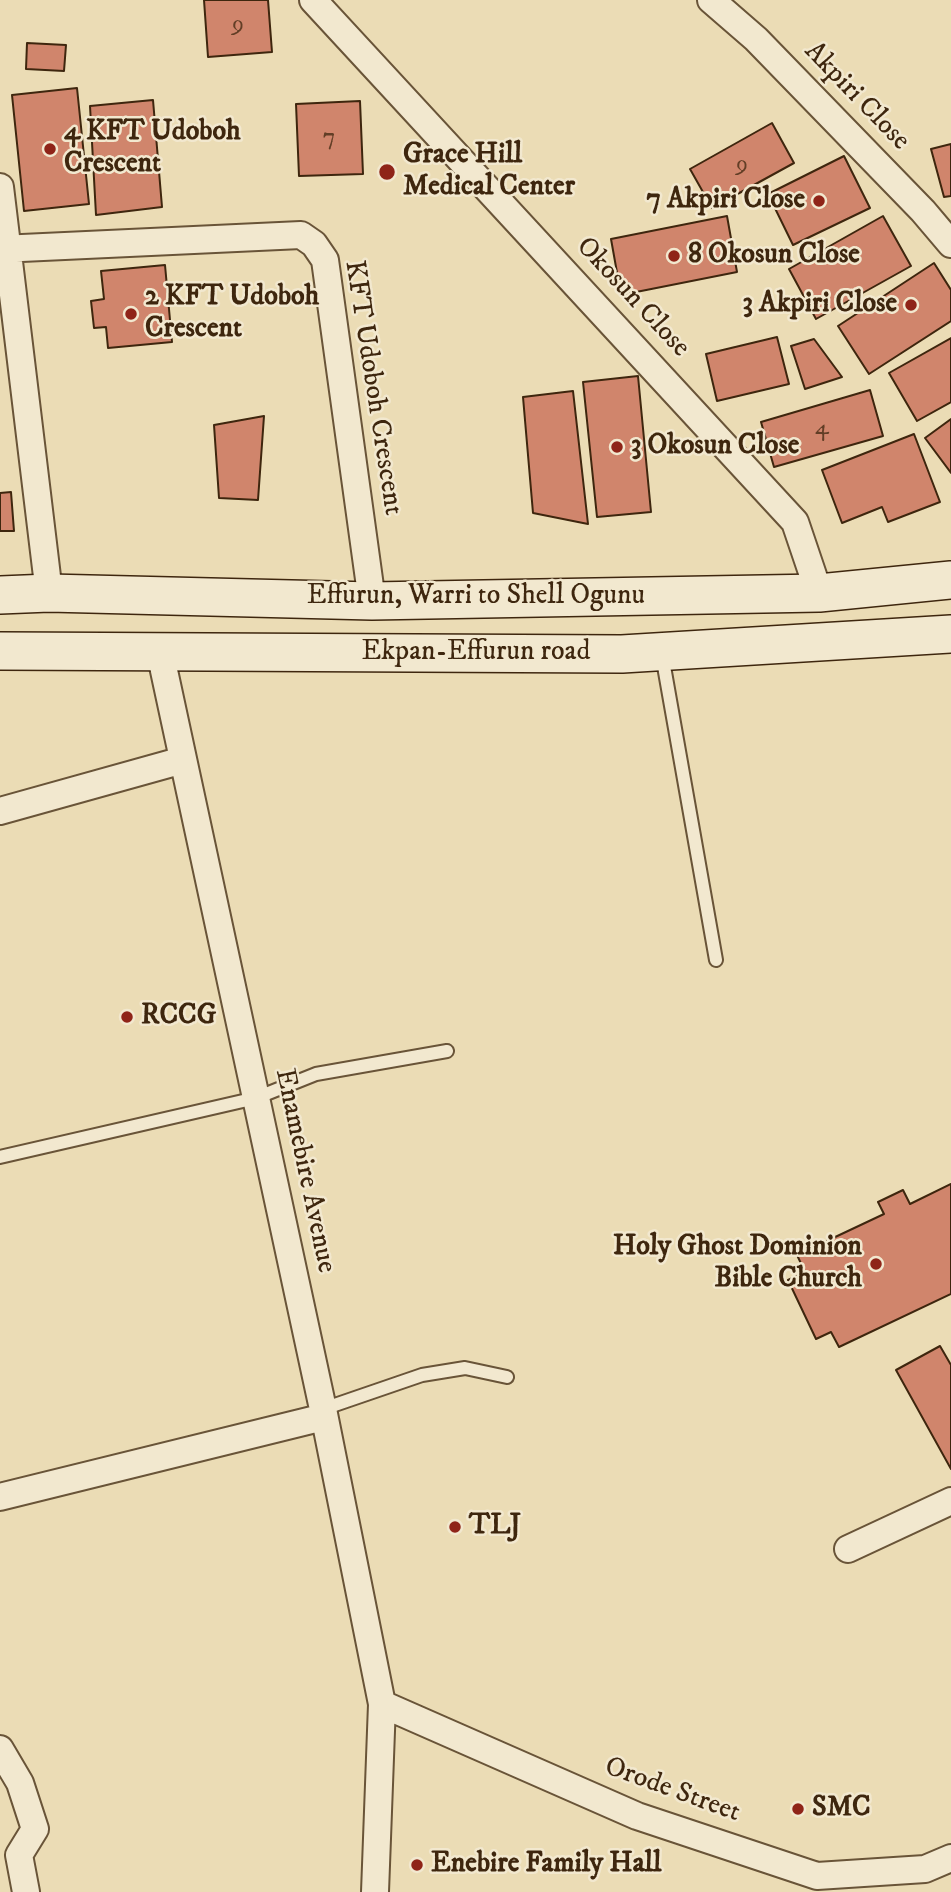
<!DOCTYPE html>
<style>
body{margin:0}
canvas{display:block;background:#ebdcb5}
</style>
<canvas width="951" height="1892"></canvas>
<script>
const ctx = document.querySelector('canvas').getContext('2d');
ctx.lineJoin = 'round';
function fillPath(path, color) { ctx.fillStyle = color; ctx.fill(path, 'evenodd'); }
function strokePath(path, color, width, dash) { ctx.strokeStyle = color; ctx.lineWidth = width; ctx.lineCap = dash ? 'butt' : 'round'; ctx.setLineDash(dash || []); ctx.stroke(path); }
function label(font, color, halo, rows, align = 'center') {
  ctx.font = font + ' "IM FELL DW Pica",serif'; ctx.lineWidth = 5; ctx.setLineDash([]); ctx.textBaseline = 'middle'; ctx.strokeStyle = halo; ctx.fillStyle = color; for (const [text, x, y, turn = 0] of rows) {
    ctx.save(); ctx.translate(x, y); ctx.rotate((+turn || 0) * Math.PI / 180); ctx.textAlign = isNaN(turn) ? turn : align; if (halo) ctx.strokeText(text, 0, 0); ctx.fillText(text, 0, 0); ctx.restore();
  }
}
const building = new Path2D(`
 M204 0H268L272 52 208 57Z
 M27 43 66 45 64 71 26 69Z
 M77 88 89 204 24 211 12 95Z
 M153 100 162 207 96 215 90 106Z
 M360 101 363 174 299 176 296 104Z
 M772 123 794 163 712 208 690 169Z
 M951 144V196L944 197 931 149Z
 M844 156 870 208 793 245 768 194Z
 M727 216 737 272 621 295 611 239Z
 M883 216 911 266 816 319 789 269Z
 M934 263 951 290V321L869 374 838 326Z
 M165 265 172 342 108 348 106 327 94 328 91 301 104 299 101 271Z
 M777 337 789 384 717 401 706 354Z
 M951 338V402L917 421 889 373Z
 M814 339 842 377 805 389 791 346Z
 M638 376 651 512 597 517 583 382Z
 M870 390 883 436 774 467 761 422Z
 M573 391 588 524 533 513 523 397Z
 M264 416 258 500 219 498 214 425Z
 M951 419V473L925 438Z
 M914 434 940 502 888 522 882 507 842 523 822 470Z
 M11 492 14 531H0V493Z
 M951 1184V1294L839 1347 831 1332 816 1339 788 1280 805 1272 797 1255 884 1214 878 1202 903 1190 910 1204Z
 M940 1346 951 1365V1469L896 1370Z`);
const lane = new Path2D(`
 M662 655 716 960
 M0 1157 256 1098 316 1074 447 1051
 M323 1409 422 1375 465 1368 507 1377`);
const street = new Path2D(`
 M313 0 795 522 819 593
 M711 0 756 39 923 211 951 244
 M0 187 49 593
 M0 249 301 235 314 244 325 260 372 601
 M160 652 323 1409 382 1704 375 1892
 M0 811 183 760
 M0 1497 324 1417
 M848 1549 951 1501
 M382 1704 637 1816 817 1876 925 1869 951 1858
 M0 1749 20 1783 35 1829 19 1855 26 1892`);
const secondary = new Path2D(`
 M0 595 49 593 372 601 819 593 951 580
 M0 651 622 654 951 634`);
const markers = [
 [50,149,7,"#8f2418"],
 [387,172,9,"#8f2418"],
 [819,201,7,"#8f2418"],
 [674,256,7,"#8f2418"],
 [911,305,7,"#8f2418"],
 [131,314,7,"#8f2418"],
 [617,447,7,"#8f2418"],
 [127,1017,7,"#8f2418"],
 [876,1264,7,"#8f2418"],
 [455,1527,7,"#8f2418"],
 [798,1809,7,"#8f2418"],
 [417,1865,7,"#8f2418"]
];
const numberNames = [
 ["9",238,26],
 ["7",329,139],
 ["9",742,166],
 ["4",822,429]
];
const streetNames = [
 ["Akpiri Close",856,97,46],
 ["Okosun Close",632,298,47],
 ["KFT Udoboh Crescent",372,388,81],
 ["Effurun, Warri to Shell Ogunu",476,597],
 ["Ekpan-Effurun road",476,653],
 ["Enamebire Avenue",304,1171,78],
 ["Orode Street",672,1791,20]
];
const poiNames = [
 ["4 KFT Udoboh",64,133],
 ["Crescent",64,165],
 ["Grace Hill",403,156],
 ["Medical Center",403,188],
 ["7 Akpiri Close",805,201,"right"],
 ["8 Okosun Close",688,256],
 ["2 KFT Udoboh",145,298],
 ["Crescent",145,330],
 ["3 Akpiri Close",897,305,"right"],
 ["3 Okosun Close",631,447],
 ["RCCG",141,1017],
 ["Holy Ghost Dominion",862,1248,"right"],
 ["Bible Church",862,1280,"right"],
 ["TLJ",469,1527],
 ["SMC",812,1809],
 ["Enebire Family Hall",431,1865]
];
fillPath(building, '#d0856c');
strokePath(building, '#3e260e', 2);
strokePath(lane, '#695438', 16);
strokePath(street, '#695438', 30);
strokePath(secondary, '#3e260e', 40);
strokePath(lane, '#f2e8cf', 12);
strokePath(street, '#f2e8cf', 26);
strokePath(secondary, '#f2e8cf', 37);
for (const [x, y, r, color] of markers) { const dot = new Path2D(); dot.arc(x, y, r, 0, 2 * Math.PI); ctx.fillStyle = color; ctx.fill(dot); strokePath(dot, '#f2e8cf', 2.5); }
label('24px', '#623e26', null, numberNames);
label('28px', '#3e260e', '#f2e8cf', streetNames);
label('bold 28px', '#3e260e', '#f2e8cf', poiNames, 'left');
</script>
